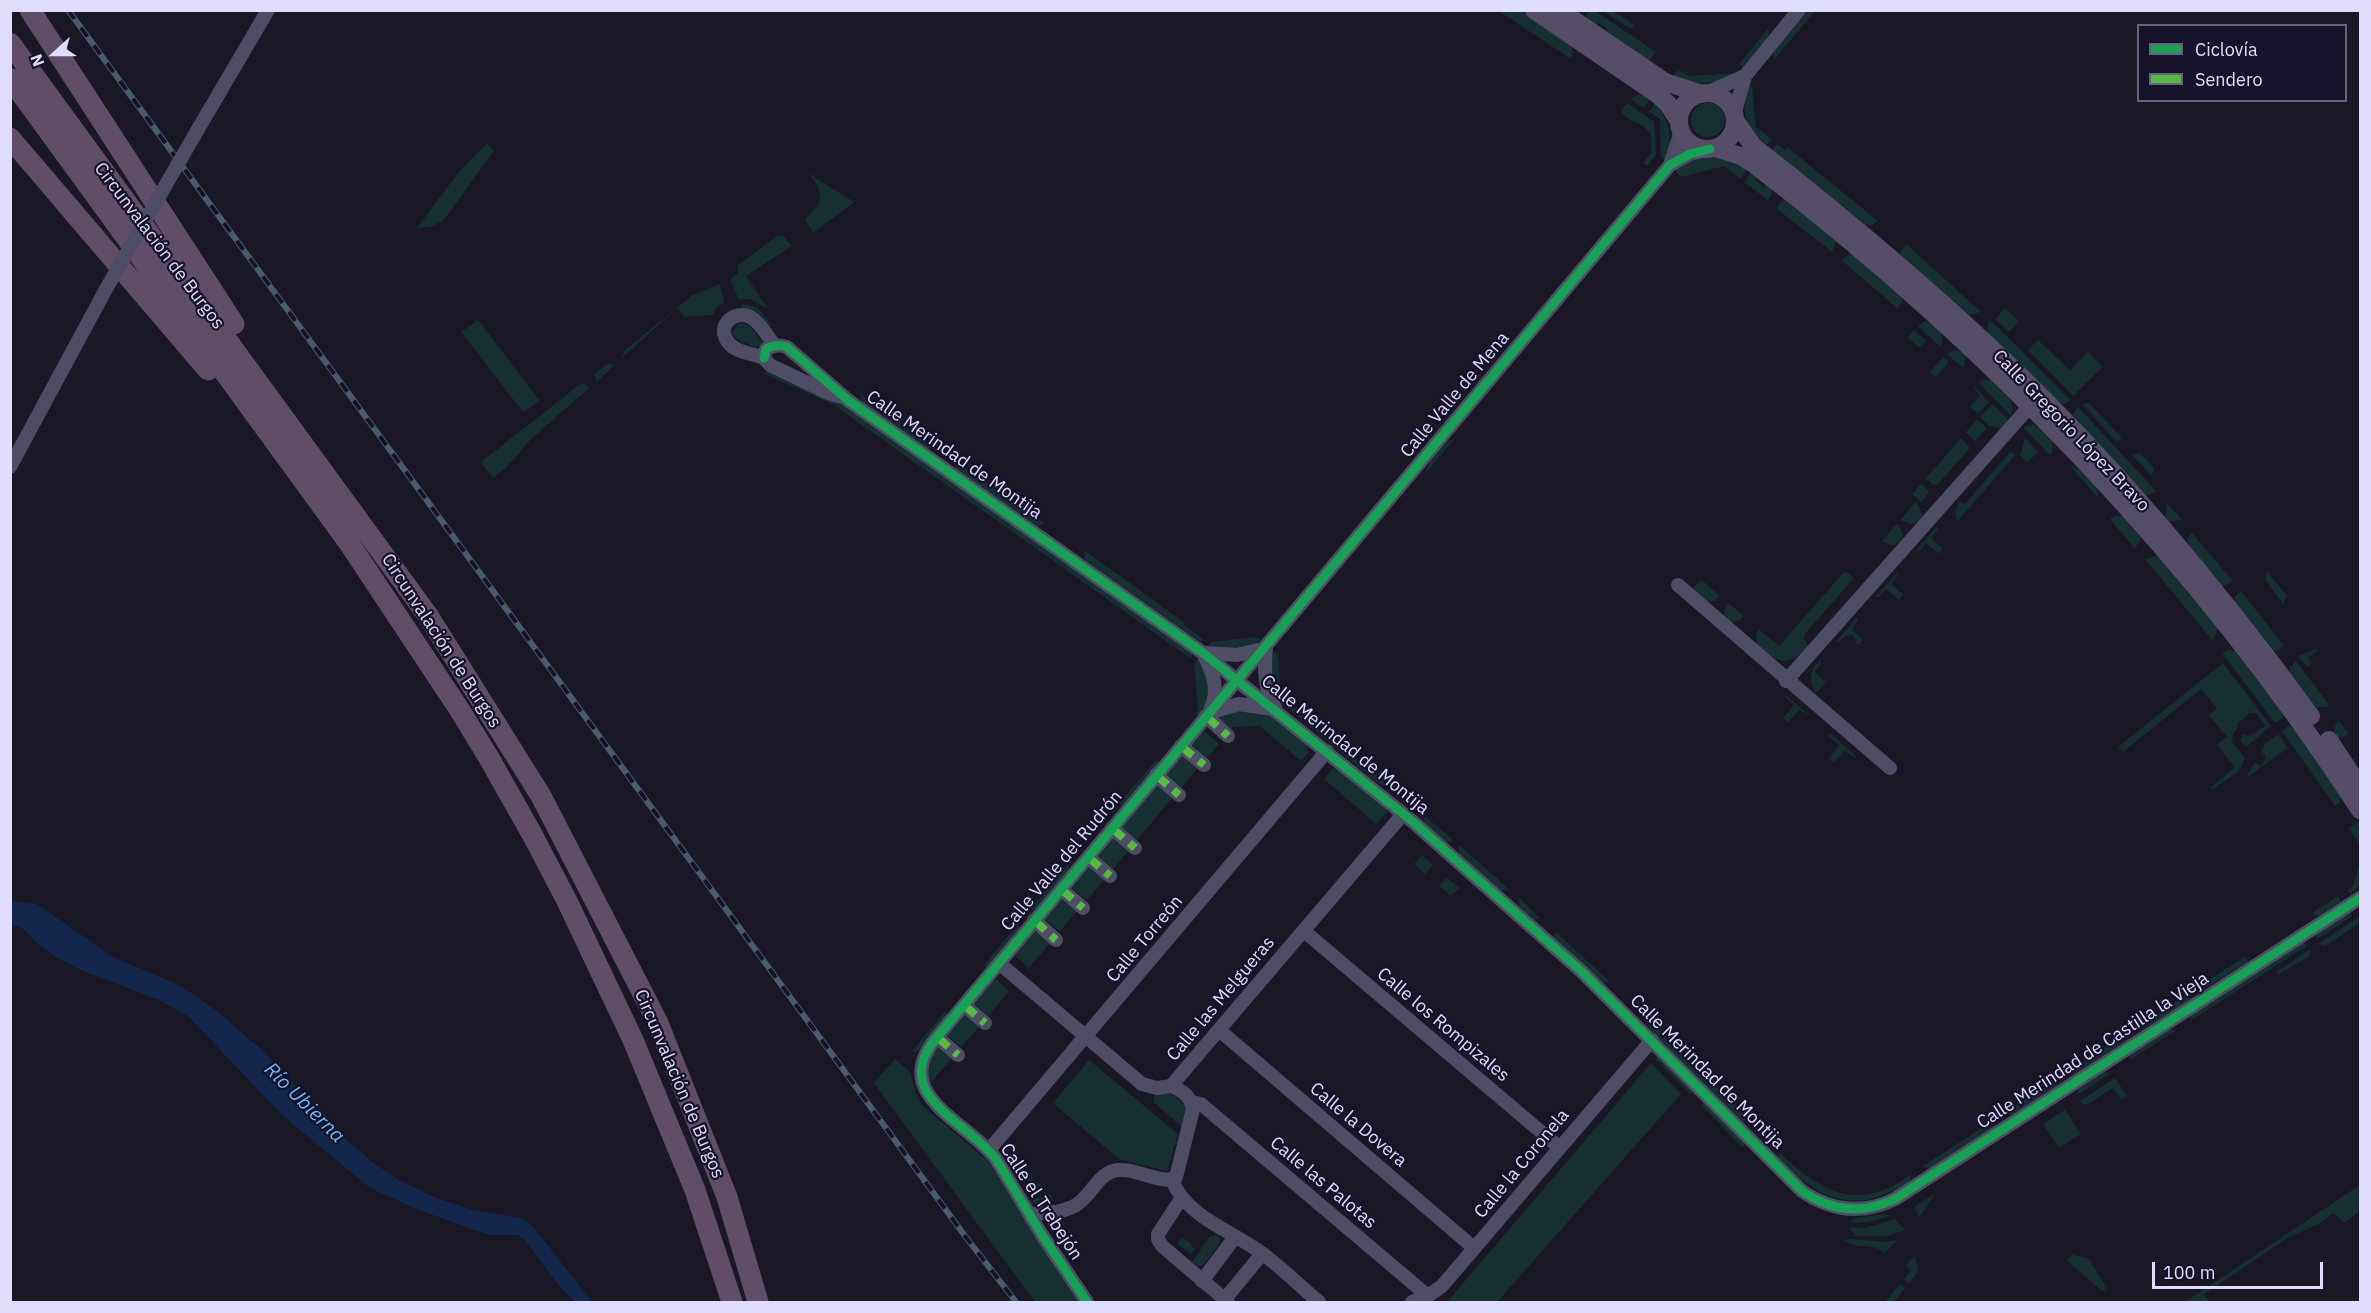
<!DOCTYPE html>
<meta charset="utf-8">
<style>
body{margin:0}
#map{position:relative;width:2371px;height:1313px;overflow:hidden;background:#1a1824;font-family:"IBM Plex Sans",sans-serif}
canvas{display:block}
.frame{position:absolute;inset:0;border:12px solid #e0dcfe;pointer-events:none}
.legend{position:absolute;left:2137px;top:24px;width:210px;height:78px;box-sizing:border-box;background:#16122a;border:2px solid #67637f;margin:0;padding:8px 10px;list-style:none;font-size:18px;color:#e0dcfe}
.legend li{display:flex;align-items:center;gap:12px;height:30px}
.legend b{width:30px;border:2px solid #67637f}
.north{position:absolute;left:24px;top:24px;width:60px;height:60px;-webkit-text-stroke:4px #16122a;paint-order:stroke;rotate:249deg;font-size:16px;font-weight:700;line-height:24px;text-align:center;color:#e0dcfe}
.north::after{content:'';display:block;margin:auto;width:21px;height:27px;background:#e0dcfe;clip-path:polygon(50% 0,100% 100%,50% 72%,0 100%)}
.scale{position:absolute;left:2152px;top:1262px;width:171px;height:27px;box-sizing:border-box;border:3px solid #e0dcfe;border-top:0;padding-left:8px;font-size:18px;line-height:21px;white-space:nowrap;color:#e0dcfe;-webkit-text-stroke:4px #16122a;paint-order:stroke}
</style>
<div id="map">
<canvas width="2371" height="1313"></canvas>
<div class="frame"></div>
<ul class="legend">
<li><b style="height:8px;background:#1a9f57"></b>Ciclovía</li>
<li><b style="height:8px;background:#58b947"></b>Sendero</li>
</ul>
<div class="north">N</div>
<div class="scale">100 m</div>
</div>
<script>
const ctx = document.querySelector('canvas').getContext('2d');
ctx.lineJoin = 'round';
function fillPath(path, color) { ctx.fillStyle = color; ctx.fill(path, 'evenodd'); }
function strokePath(path, color, width, dash) { ctx.strokeStyle = color; ctx.lineWidth = width; ctx.lineCap = dash ? 'butt' : 'round'; ctx.setLineDash(dash || []); ctx.stroke(path); }
function label(font, color, halo, rows, align = 'center') {
  ctx.font = font + ' "IBM Plex Sans",sans-serif'; ctx.lineWidth = 4.5; ctx.setLineDash([]); ctx.textBaseline = 'middle'; ctx.strokeStyle = halo; ctx.fillStyle = color; for (const [text, x, y, turn = 0] of rows) {
    ctx.save(); ctx.translate(x, y); ctx.rotate((+turn || 0) * Math.PI / 180); ctx.textAlign = isNaN(turn) ? turn : align; if (halo) ctx.strokeText(text, 0, 0); ctx.fillText(text, 0, 0); ctx.restore();
  }
}
const green = new Path2D(`
 M1499 11H1521L1570 43 1573 53 1571 59Z
 M1589 11H1595L1656 52 1649 61 1606 33 1608 29 1599 23 1596 26 1587 21 1586 16Z
 M1603 11H1613L1635 25 1631 29Z
 M1808 11H1815L1774 60V50Z
 M1768 29 1769 36 1743 67 1739 64Z
 M1678 69 1688 76 1738 73C1712 85 1700 86 1673 77Z
 M1750 83 1752 87 1756 127 1772 139 1766 146C1744 126 1740 111 1750 83Z
 M1643 93 1650 98 1644 108 1630 99Z
 M1627 103 1654 122 1656 155 1647 166 1643 163 1651 154V135C1643 119 1626 124 1621 110Z
 M1655 103C1671 121 1672 139 1666 161L1661 157 1660 119 1649 112Z
 M1691 120a17 17 0 1 1 34 0a17 17 0 1 1-34 0Z
 M487 143 494 151 443 221 430 227 417 228 458 173Z
 M1777 144 1785 150 1787 147 1878 221 1871 226 1866 225 1771 150Z
 M1714 155 1729 159 1747 170 1740 179 1724 166 1681 177 1675 170 1699 157Z
 M808 173 854 202 813 233 805 220C808 215 811 213 815 209 826 196 817 183 808 173Z
 M1751 173 1757 177 1755 180 1764 187 1767 184 1771 188 1772 193 1768 200 1744 182Z
 M1786 200 1836 241 1832 252 1776 208 1781 202Z
 M778 235 783 236 792 246 746 276 768 309 750 299 739 300 730 279 738 274V266L741 263Z
 M1906 244 1980 311 1978 313 1967 315 1901 256 1900 253Z
 M1852 253 1902 298 1901 304 1897 308 1841 260Z
 M720 284 724 303 716 308 713 315 685 317 677 308 622 358 624 351 691 296Z
 M741 304 757 307 772 325 767 326 758 314 743 308Z
 M2005 308 2019 321 2009 332 1995 319Z
 M478 320 540 401 523 412 461 332Z
 M1990 320 2071 400 2065 404 2057 403 1988 334 1987 327Z
 M1925 321C1937 323 1947 336 1940 347L1918 326Z
 M739 323C751 323 757 335 763 344L755 348 736 338 732 333Z
 M1914 330 1926 341 1920 348 1908 338Z
 M2038 340 2070 370 2088 352 2103 367 2073 396 2028 350Z
 M1954 350 1963 352 1966 356 1963 368 1947 354Z
 M1943 357 1949 362 1936 377 1930 372Z
 M609 363 614 366 597 381 594 374Z
 M768 370 839 402 1193 654 1190 658 834 405 763 373Z
 M1984 380H1992C2002 390 2017 400 2011 416L1978 382Z
 M585 383 589 388 531 439 506 468 493 478 481 462 579 385Z
 M1974 386 1989 402 1978 414 1970 407 1980 395 1973 387Z
 M860 394 935 447 928 448 863 403Z
 M2086 403 2090 404 2122 438 2117 442 2083 405Z
 M1992 404 2008 420 2001 428 1989 426 1980 417Z
 M2078 407 2157 492 2144 496 2074 420 2073 414Z
 M1977 420 1987 428 1975 441 1966 432Z
 M2032 425C2046 429 2059 441 2050 455L2023 427Z
 M2025 437 2038 452 2027 463 2020 456Z
 M1961 438 1970 448 1938 484 1933 485 1926 478Z
 M1454 439 1426 473C1428 460 1442 444 1454 439Z
 M2011 451 2015 455 1957 522 1955 511 1959 502 1965 504Z
 M2140 453 2154 468 2152 476 2132 455Z
 M954 461 1045 524 1038 526 1032 522 956 469Z
 M2071 467C2082 468 2101 486 2098 498Z
 M1921 484 1929 492 1922 502 1912 494Z
 M1916 502 1923 515 1918 521 1912 524 1900 520Z
 M2167 503 2182 520 2168 522 2165 519Z
 M2116 516H2122L2141 537 2135 549 2110 519Z
 M1897 523 1903 533 1901 541 1892 546 1882 541Z
 M1937 526 1938 530 1931 538 1943 549 1939 554 1926 543 1919 551H1916Z
 M2191 532 2233 581 2227 585H2221L2186 542Z
 M1084 550 1185 623 1184 625 1203 639 1201 642 1085 560Z
 M2158 555 2218 628 2213 641 2145 559Z
 M1845 571 1854 578 1805 634 1804 639 1808 646C1787 669 1779 663 1757 645L1756 635 1759 630 1779 646Z
 M2267 571 2287 596 2283 603 2265 580Z
 M1898 572V575L1891 584 1903 594 1899 600 1886 589 1879 597H1875Z
 M1703 581 1719 595 1715 601H1707L1693 589 1698 582Z
 M2241 591 2284 646 2276 651 2272 649 2235 602 2234 597Z
 M1728 603 1744 616 1740 620 1732 622 1725 617 1724 611Z
 M1857 617 1858 620 1852 629 1863 640 1858 645 1855 642 1857 640 1851 635 1849 637 1846 635 1840 642H1836Z
 M1257 637 1261 640C1247 651 1223 652 1208 646L1211 642Z
 M2316 649 2317 651 2308 657 2312 663 2307 667 2298 656Z
 M2228 650 2237 651 2283 712V718L2275 723 2222 653Z
 M1274 651 1278 654 1281 697 1389 785 1382 786 1278 700C1270 685 1268 667 1274 651Z
 M1198 659C1212 679 1214 696 1199 716L1196 713 1198 710 1194 664Z
 M1821 660V664L1815 672 1826 682 1816 693C1808 681 1809 669 1821 660Z
 M2296 661 2329 705 2326 707H2316L2290 673V668Z
 M2223 663 2271 726 2247 746 2241 742 2242 734 2250 736 2265 726 2256 713H2250L2237 724 2238 727C2224 743 2238 746 2245 758L2239 771 2213 789 2210 788 2235 767 2217 745 2227 737 2209 715 2217 708 2201 689 2123 752 2118 747Z
 M1786 695 1810 716 1799 710 1788 722 1783 718 1794 705 1785 697Z
 M1241 709 1270 716 1306 744 1309 752 1301 761 1260 726 1233 727 1230 730 1215 718Z
 M2339 721 2349 734 2342 738 2337 737 2334 732 2335 725Z
 M2289 726 2293 727 2341 795 2339 803 2335 806 2282 731Z
 M1203 730 1219 744 1207 758 1191 744Z
 M1831 734 1856 756 1855 758 1844 750 1834 762 1829 758 1839 745 1829 736Z
 M2278 734 2288 748 2246 778 2255 762 2261 766 2266 757 2261 751 2266 743Z
 M1182 756 1197 769 1180 789 1165 776Z
 M1158 758 1159 764 1123 806 1119 803Z
 M1332 769 1340 770 1386 809 1387 812 1376 824 1324 779Z
 M1158 783 1174 796 1136 841 1120 828Z
 M1425 816 1453 840V841L1446 842 1424 823Z
 M2359 821 2360 824V845L2349 828Z
 M1114 837 1130 849 1113 869 1098 856Z
 M1459 845 1510 890H1500L1459 853Z
 M1422 855 1433 865 1425 874 1414 864Z
 M2360 861V885L2351 894 2348 890 2353 886Z
 M1068 865 1069 870 1036 910 1031 909Z
 M1089 867 1104 880 1087 900 1072 888Z
 M1447 878 1459 888 1451 896 1439 886Z
 M2338 896 2341 901 2318 916 2312 913Z
 M1518 897 1540 918 1534 920 1519 906Z
 M1062 899 1077 912 1060 931 1045 919Z
 M2349 912 2352 916 2316 940V933Z
 M2360 916V923L2325 946 2318 944Z
 M1019 923 1020 929 989 966H983Z
 M1035 931 1050 943 1029 968 1015 956Z
 M1556 932 1609 981 1607 982 1602 983 1553 937Z
 M2301 943 2308 945 2190 1021 2192 1015Z
 M2310 949V956L2277 975 2276 972Z
 M2246 956 2248 962 2200 991 2198 987Z
 M996 979 1009 991 988 1016 974 1003Z
 M2188 994 2190 1000 2143 1029 2137 1027Z
 M945 1011 948 1014 946 1017 917 1053 912 1051Z
 M965 1015 979 1027 961 1047 947 1035Z
 M1649 1019 1749 1120 1743 1122 1649 1028Z
 M2170 1029 2175 1031 2130 1060 2131 1054Z
 M2129 1032 2128 1039 2071 1076 2066 1073Z
 M938 1047 952 1058 933 1080H927L931 1055Z
 M1660 1057 1693 1091 1691 1095 1654 1058Z
 M895 1059 910 1072 916 1094 923 1106 989 1162 1078 1302H1035L874 1083Z
 M1089 1060 1178 1134 1167 1171 1119 1159 1053 1103Z
 M1651 1063 1681 1094 1497 1302H1447Z
 M2104 1072 2111 1073 2077 1095 2079 1088Z
 M2115 1078 2127 1096 2121 1100 2113 1088 2087 1105 2081 1103 2080 1101Z
 M2057 1079 2058 1085 2011 1115 2005 1113Z
 M1155 1092C1171 1092 1178 1096 1188 1110L1183 1127 1153 1102Z
 M1704 1103 1745 1143 1743 1148 1701 1105Z
 M2065 1110 2081 1134 2059 1148 2043 1124Z
 M1989 1123 1992 1128 1930 1168 1922 1167Z
 M1780 1153C1821 1192 1858 1213 1910 1175V1180C1903 1187 1894 1190 1885 1194 1841 1213 1808 1188 1778 1158Z
 M1020 1168 1046 1190 1035 1193Z
 M2360 1185V1210L2345 1223 2333 1213 2319 1224 2291 1236 2203 1295 2210 1302H2185Z
 M1936 1193 1919 1217 1914 1207Z
 M1051 1194 1053 1207H1042L1029 1201Z
 M1883 1214 1891 1216 1868 1222 1849 1223 1855 1218Z
 M1895 1219 1905 1230 1887 1236H1856L1849 1228H1866Z
 M1215 1235 1220 1238V1243L1203 1265 1198 1266 1192 1262 1210 1236 1213 1237Z
 M1182 1237 1192 1244 1191 1246 1195 1249 1191 1254 1177 1244Z
 M1850 1239 1886 1242 1897 1240 1885 1253C1873 1242 1855 1250 1843 1240Z
 M2072 1254 2089 1259 2106 1287 2105 1290 2102 1291 2067 1261Z
 M1915 1255 1918 1271 1909 1284 1904 1279 1911 1271 1906 1266Z
 M1900 1284 1905 1288 1894 1302H1885Z`);
const water = new Path2D(`
 M10 901 37 904 113 957 181 986 218 1012 263 1051 338 1133 375 1164 399 1180 436 1198 474 1210 521 1218 532 1225 592 1302H575L559 1286 526 1241 518 1235H489L419 1210 370 1188 283 1116 188 1016 159 1000 83 971 54 956 35 942 23 928 11 925Z`);
const minor = new Path2D(`
 M1706 93 1745 76 1799 10
 M1734 115 1745 76
 M194 136 268 10
 M1670 165 1681 131
 M774 345C768 337 762 325 753 319 739 308 717 322 726 339 733 353 752 353 764 358 764 358 770 365 770 365L828 393 842 397
 M764 358 766 349C773 345 779 344 787 347L849 401 1203 653 1412 821 1581 971 1802 1191C1831 1211 1862 1215 1895 1199L2360 898
 M10 467 106 289
 M1678 585 1890 768
 M1266 648C1264 670 1264 687 1275 707
 M1206 653 1237 655 1266 648
 M1204 655C1212 671 1220 689 1211 708
 M1786 681 2030 406
 M1211 712 1239 704 1272 709
 M1206 716 1228 736
 M1181 746 1204 765
 M1156 775 1179 795
 M1112 828 1135 848
 M1088 857 1110 876
 M1061 889 1083 908
 M1034 920 1056 940
 M1304 931 1560 1148
 M999 963 1142 1084 1157 1088 1171 1086
 M964 1005 985 1023
 M1219 1030 1474 1248
 M937 1037 958 1055
 M1171 1086 1403 814
 M1192 1102 1201 1104 1428 1296
 M989 1150 1327 751
 M1172 1180C1187 1218 1233 1231 1263 1254 1283 1269 1301 1287 1319 1302
 M1181 1199 1158 1234V1239L1162 1246 1228 1302
 M1030 1214C1044 1213 1063 1213 1076 1205 1090 1197 1097 1176 1113 1171 1133 1165 1163 1187 1176 1177L1193 1109C1191 1097 1182 1090 1171 1086
 M1202 1281 1235 1237
 M1224 1300 1262 1254
 M1087 1302 1042 1235 996 1159C966 1120 888 1095 937 1037L1670 165 1690 154 1710 149
 M1412 1302 1428 1296 1442 1286 1652 1040`);
const major = new Path2D(`
 M1534 10 1657 94 1668 104 1679 121
 M1559 10 1665 82 1702 94
 M1679 121a28 28 0 1 1 56 0a28 28 0 1 1-56 0Z
 M1735 120 1753 146C1840 214 1925 285 2005 361 2118 469 2219 590 2311 716
 M1715 148 1741 156 1755 165C1990 345 2199 563 2360 810
 M2329 740 2360 787`);
const highway = new Path2D(`
 M30 10 234 324
 M10 43 429 617 541 796 658 1023 727 1197 758 1302
 M10 78 349 543 459 709 489 758 533 836 567 901 633 1040 695 1190 732 1302
 M10 138 208 370`);
const rail = new Path2D(`
 M68 10 965 1236 1016 1302`);
const minorBridge = new Path2D(`
 M106 289 194 136`);
const quiet = new Path2D(`
 M1206 716 1228 736
 M1181 746 1204 765
 M1156 775 1179 795
 M1112 828 1135 848
 M1088 857 1110 876
 M1061 889 1083 908
 M1034 920 1056 940
 M964 1005 985 1023
 M937 1037 958 1055`);
const cycleway = new Path2D(`
 M764 358 766 349C773 345 779 344 787 347L849 401 1203 653 1412 821 1581 971 1802 1191C1831 1211 1862 1215 1895 1199L2360 898
 M1087 1302 1042 1235 996 1159C966 1120 888 1095 937 1037L1670 165 1690 154 1710 149`);
const streetNames = [
 ["Circunvalación de Burgos",159,246,53],
 ["Calle Valle de Mena",1455,395,-50],
 ["Calle Gregorio López Bravo",2071,431,46],
 ["Calle Merindad de Montija",954,455,35],
 ["Circunvalación de Burgos",441,641,57],
 ["Calle Merindad de Montija",1345,745,39],
 ["Calle Valle del Rudrón",1062,861,-50],
 ["Calle Torreón",1145,939,-50],
 ["Calle las Melgueras",1221,999,-50],
 ["Calle los Rompizales",1443,1025,40],
 ["Calle Merindad de Castilla la Vieja",2093,1051,-33],
 ["Calle Merindad de Montija",1707,1072,45],
 ["Circunvalación de Burgos",679,1084,67],
 ["Calle la Dovera",1358,1125,40],
 ["Calle la Coronela",1522,1164,-50],
 ["Calle las Palotas",1323,1183,40],
 ["Calle el Trebejón",1041,1202,57]
];
const waterNames = [
 ["Río Ubierna",304,1103,45]
];
fillPath(green, '#163031');
fillPath(water, '#12274b');
strokePath(minor, '#4e4d65', 14);
strokePath(major, '#564e69', 18);
strokePath(highway, '#5f4e65', 21);
strokePath(rail, '#485c6d', 6);
strokePath(rail, '#16122a', 4, [11]);
strokePath(minorBridge, '#4e4d65', 14);
strokePath(quiet, '#58b947', 8, [15, 8]);
strokePath(cycleway, '#1a9f57', 9);
label('18px', '#e0dcfe', '#16122a', streetNames);
label('italic 20px', '#6ebafb', '#16122a', waterNames);
</script>
